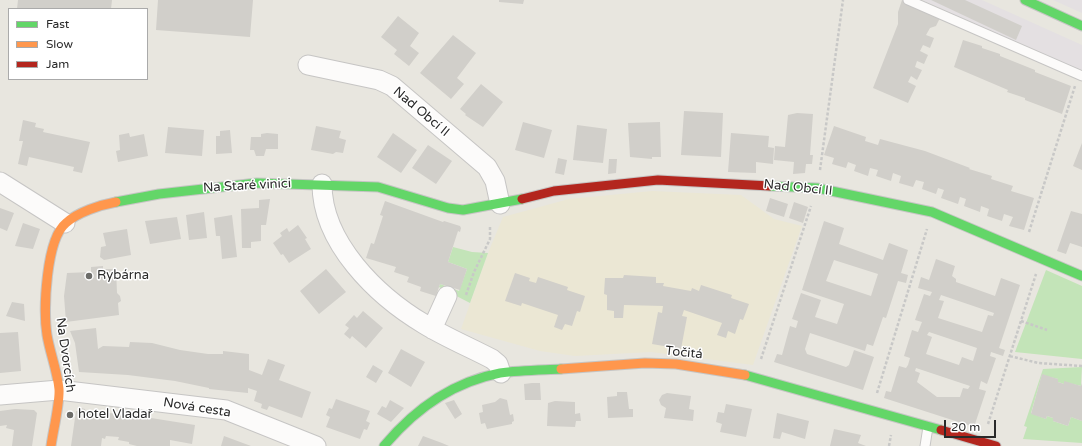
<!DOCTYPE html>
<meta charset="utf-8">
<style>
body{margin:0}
#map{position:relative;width:1082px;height:446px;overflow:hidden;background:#e8e6df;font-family:"Varela Round",sans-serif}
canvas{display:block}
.legend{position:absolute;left:8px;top:8px;width:140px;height:72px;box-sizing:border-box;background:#fff;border:1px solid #aaa;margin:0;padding:5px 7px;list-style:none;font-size:12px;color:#2a2a2a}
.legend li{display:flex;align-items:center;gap:8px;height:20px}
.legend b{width:20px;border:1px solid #aaa}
.scale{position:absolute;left:944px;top:420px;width:52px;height:18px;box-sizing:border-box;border:2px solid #2a2a2a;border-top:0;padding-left:5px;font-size:12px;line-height:14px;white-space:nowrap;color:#2a2a2a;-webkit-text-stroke:3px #fff;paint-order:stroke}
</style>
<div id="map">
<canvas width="1082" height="446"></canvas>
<ul class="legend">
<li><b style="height:5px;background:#63d668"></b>Fast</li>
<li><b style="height:5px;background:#ff974d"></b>Slow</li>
<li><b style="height:5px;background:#b3261e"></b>Jam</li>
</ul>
<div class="scale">20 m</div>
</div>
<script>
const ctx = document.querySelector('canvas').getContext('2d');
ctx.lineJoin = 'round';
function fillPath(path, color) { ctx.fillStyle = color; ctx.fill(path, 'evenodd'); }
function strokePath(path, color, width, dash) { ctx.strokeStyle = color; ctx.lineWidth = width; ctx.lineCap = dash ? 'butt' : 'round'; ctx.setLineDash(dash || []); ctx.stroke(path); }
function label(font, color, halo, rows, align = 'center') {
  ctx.font = font + ' "Varela Round",sans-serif'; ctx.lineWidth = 3; ctx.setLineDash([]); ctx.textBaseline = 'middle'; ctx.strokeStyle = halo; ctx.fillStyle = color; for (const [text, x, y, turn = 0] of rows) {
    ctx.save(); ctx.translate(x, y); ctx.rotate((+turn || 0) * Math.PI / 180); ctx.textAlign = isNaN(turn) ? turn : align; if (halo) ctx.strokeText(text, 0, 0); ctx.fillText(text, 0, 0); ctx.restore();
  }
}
const industrial = new Path2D(`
 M922 0H982L1082 45V73Z
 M1053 0H1082V13Z`);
const education = new Path2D(`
 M652 191 741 195 774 219 802 226 753 365 651 352 575 356 540 351 461 329 488 253 503 217 569 199Z`);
const green = new Path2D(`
 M453 247 472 252 488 253 470 303 439 287 440 284 459 291 467 269 448 262Z
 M1046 270 1082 286V359L1015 352Z
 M1082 367 1081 386 1064 382V384L1058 382V379L1042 375 1031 413 1046 419 1047 416 1053 418V421L1068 426 1071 417 1082 421V443L1023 439 1027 427 1024 426 1043 369Z`);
const building = new Path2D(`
 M18 0H112L111 9H17Z
 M158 0H253L250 37 156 30Z
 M499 0H524L523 4 499 2Z
 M902 0 940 18 936 26 930 28 926 35 934 38 930 48 923 45 920 51 928 55 924 64 917 61 915 67 922 70 917 80 911 76 908 82 916 86 908 103 873 88 898 24V12Z
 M931 0H965L1022 26 1016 40Z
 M398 16 419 33 410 46 419 53 409 66 394 54 397 50 381 37Z
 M453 35 476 53 457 78 464 84 451 99 420 73Z
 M963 40 982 46V48L1000 54V56L1035 70V72L1071 86 1062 114 1025 100V98L1007 92 1008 90 954 67Z
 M481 84 503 102 483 127 465 115 466 114 460 109Z
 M684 111 723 113 721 157 681 155Z
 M797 113 813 114 810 155H813L812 164H806L805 173 793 174 794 162 774 160 775 146 785 147 788 115Z
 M23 120 36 123 35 127 44 129 43 132 90 142 82 173 73 171 74 167 29 157 27 166 18 164 23 141H19Z
 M523 122 552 130 544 158 515 150Z
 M660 122 661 157H652V159L630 157 628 123Z
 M577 125 607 129 603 163 573 160Z
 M316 126 341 131 339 138 346 140 343 153 336 152 333 154 311 150Z
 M834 126 866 137 865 141 878 145 880 139 925 151 970 168 969 169 992 176 991 179 1013 186 1011 191 1034 198 1024 230 1009 226 1013 217 1004 214 1002 221 987 216 989 209 981 206 980 212 964 206 966 199 960 197 958 204 941 198 944 190 938 188 936 194 922 189 924 182 916 180 913 187 899 183 901 176 893 173 891 181 876 176 878 170 870 168 868 176 854 171 856 165 848 162 846 168 832 164 834 158 824 155Z
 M168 127 204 130 202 156 165 153Z
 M230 130 232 153 216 154V136H220V131Z
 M129 133 130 137 144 134 148 156 118 162 116 151 120 150 119 135Z
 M267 133 278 134V149H266L264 156H256L254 150H250L251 137H261V134Z
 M393 133 417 150 401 173 377 157Z
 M731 133 769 136 768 147 774 148 773 164 756 162V173L728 172Z
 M1082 143V170L1073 166Z
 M428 145 452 161 436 184 412 168Z
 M558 158 567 160 564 175 555 173Z
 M609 159H617L616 173 608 174Z
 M770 198 788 204 784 217 766 211Z
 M270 199 266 225H261V241L251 242V248H242L241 209 259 208V200Z
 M385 201 443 222 444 221 460 226 461 228 460 232 458 231 448 262 467 269 460 290 440 284 436 296 420 291 421 287 407 282 409 277 394 272 396 267 366 258 371 243 374 244 383 216 380 215Z
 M794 202 808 207 803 223 789 218Z
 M0 208 14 213 7 231 0 228Z
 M1071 211 1082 214V247L1070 243 1066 254 1057 251Z
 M204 212 207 238 189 240 186 215Z
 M232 215 237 257 222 259 220 236H216L214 218Z
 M177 217 181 239 150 244 145 221Z
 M824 221 844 228 839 244 883 260 889 243 908 250 901 273 908 275 906 283 898 281 886 318 883 317 873 346 867 344 865 351 810 333 805 349 807 354 846 367 849 365 854 350 874 357 863 390 774 362 777 354 782 355 790 326 796 328 798 321 792 319 801 293 821 300 815 317 837 324 844 304 802 290ZM834 260 878 274 871 296 826 281Z
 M23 223 40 229 33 249 15 246Z
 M298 225 307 238 305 239 311 249 289 263 283 254 281 255 273 243 282 236 280 233 287 228 289 232Z
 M127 229 131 255 104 260 100 257 101 247 106 246 103 233Z
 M936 259 955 266 952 276 956 279V282L995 296 1001 278 1020 285 999 348 1005 350 1003 356 991 352 990 356 996 358 987 384 981 381 979 389 986 391 974 427 884 398 886 391 891 392 899 366 906 368 908 365 910 358 904 356 912 330 918 332 922 322 915 320 924 294 930 296 932 292 918 288 921 277 929 280ZM941 295 994 313 993 316 988 315 982 332 938 318 944 301 939 300ZM929 332 977 348 973 361 962 357 959 365 926 354 932 337 927 335ZM916 368 970 386 968 389 963 388 960 397H937L917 382 920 373 915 371Z
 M103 266V269H116L117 293 120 296 121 301 118 303 119 315 66 322 64 296 67 273 91 272V267Z
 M326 269 346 292 319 314 300 291Z
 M515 273 530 278 529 281 536 283 538 277 568 287 567 290 585 296 580 312 577 311 572 326 565 324 562 330 554 327 558 315 522 303 521 306 505 301Z
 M624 275 656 277V283H664L663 286 691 291 692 288 699 291 701 285 732 295 731 298 749 304 743 320 740 319 735 334 728 331 726 338 717 335 722 323 684 310 682 316 687 317 681 349 652 344 658 312 662 313 663 306 624 305 623 318H614V311L607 310V295L604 294 605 278H623Z
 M12 302 24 304 25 321 6 316Z
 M363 311 383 328 366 348 352 336 350 339 344 334 349 328 345 325 354 315 357 318Z
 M96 328 98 349 103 346 129 347 130 342 152 343 180 350 208 354H223V351L249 354V370L262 375 268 359 285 365 279 380 311 392 302 418 269 406 267 410 261 408 262 404 254 401 257 391 248 388V393L209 389V388L175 381 128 375 79 372 75 343 70 331Z
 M18 332 21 371 0 373V333Z
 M401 349 425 362 411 387 388 373Z
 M373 365 383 371 376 383 366 377Z
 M1042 374 1058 379V382L1064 384V381L1081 386 1082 383V421L1071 417 1068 426 1053 421V418L1047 416 1046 419 1031 414Z
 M532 383H540L541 400H525L524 384Z
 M617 392H627L629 409H633V417L608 418 607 397 617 396Z
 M667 393 691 396 689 409 694 410 693 421 664 418 666 408 661 405 659 400 662 395Z
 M500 398 507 400 510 415 513 414 514 421 512 422V424L487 429 485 423 481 424 479 413 483 412 482 405 495 402Z
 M336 399 370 411 366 421 370 423 367 430 364 429 360 439 326 427 330 417 326 415 329 408 332 409Z
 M390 400 404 408 391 422 377 414 382 406 386 408Z
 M454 400 462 414 455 419 445 403Z
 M555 401 575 402V414L580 413 581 421H576L575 427 547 426 548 403Z
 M726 404 752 409 746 437 720 432 722 424 716 422 718 412 724 413Z
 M81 408 85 409 86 412 126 414 195 425 192 444 170 440V446H137L129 444V442L118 440 119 437 106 436 105 439 102 438 101 446H71L76 411H79Z
 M15 409 34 410 37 413 32 446H12L14 430 6 428 7 425 0 426V411Z
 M777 413 809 421 805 439 782 432 780 439 773 438Z
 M834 429 861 435 858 443 866 446H830Z
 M224 436 251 446H221Z
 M423 436 442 443 449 446H418Z`);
const path = new Path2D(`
 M820 170 843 0
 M1029 232 1075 86
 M466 295 474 272 490 239V225
 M1021 321 1047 330
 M1010 356 1038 363 1082 366
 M761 359 811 206
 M877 393 927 229
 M988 424 1036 274
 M889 446 891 435`);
const lane = new Path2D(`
 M908 0 1082 76
 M925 446 928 427`);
const street = new Path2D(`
 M308 65 379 80 392 86 487 167 495 181 500 204
 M0 182 65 223
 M322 184C322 243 377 296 424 324 445 337 469 347 492 359L498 364 501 373
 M432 329 447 296
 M0 395 59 390 226 410 316 446`);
const fast = new Path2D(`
 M1025 0 1082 26
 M770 186 817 188 932 212 1082 276
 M116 202 159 194 257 183 378 187 448 208 463 210 522 199
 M745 375 941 430
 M384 446C414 410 453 382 500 373 520 370 541 370 561 369`);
const slow = new Path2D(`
 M561 369 645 363 676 364 745 375
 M51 446C53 431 60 403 59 389 57 370 50 353 47 335 43 310 46 239 66 223 78 212 100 205 116 202`);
const jam = new Path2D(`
 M522 199 554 191 658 180 770 186
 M941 430 996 446`);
const markers = [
 [89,276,4,"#6c6c69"],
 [70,415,4,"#6c6c69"]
];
const streetNames = [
 ["Nad Obcí II",421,112,40],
 ["Na Staré vinici",247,186,-3],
 ["Nad Obcí II",798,188,6],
 ["Točitá",684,353,6],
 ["Na Dvorcích",65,355,82],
 ["Nová cesta",197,408,9]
];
const poiNames = [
 ["Rybárna",97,276],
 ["hotel Vladař",78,415]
];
fillPath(industrial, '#e4e0e2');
fillPath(education, '#ebe7d4');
fillPath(green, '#c3e4b8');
fillPath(building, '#d1cfca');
strokePath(lane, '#c6c5c4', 11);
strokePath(street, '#c6c5c4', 21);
strokePath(fast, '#c6c5c4', 11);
strokePath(slow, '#c6c5c4', 11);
strokePath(jam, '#c6c5c4', 11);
strokePath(path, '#c8c8c7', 2.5, [3, 2]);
strokePath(lane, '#fcfbfa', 9);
strokePath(street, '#fcfbfa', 19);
strokePath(fast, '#63d668', 9);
strokePath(slow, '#ff974d', 9);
strokePath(jam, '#b3261e', 9);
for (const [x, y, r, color] of markers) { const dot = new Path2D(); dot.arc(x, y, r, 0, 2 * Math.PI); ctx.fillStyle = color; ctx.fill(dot); strokePath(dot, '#fff', 1.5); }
label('13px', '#2a2a2a', '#fff', streetNames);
label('13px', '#2a2a2a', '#fff', poiNames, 'left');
</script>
